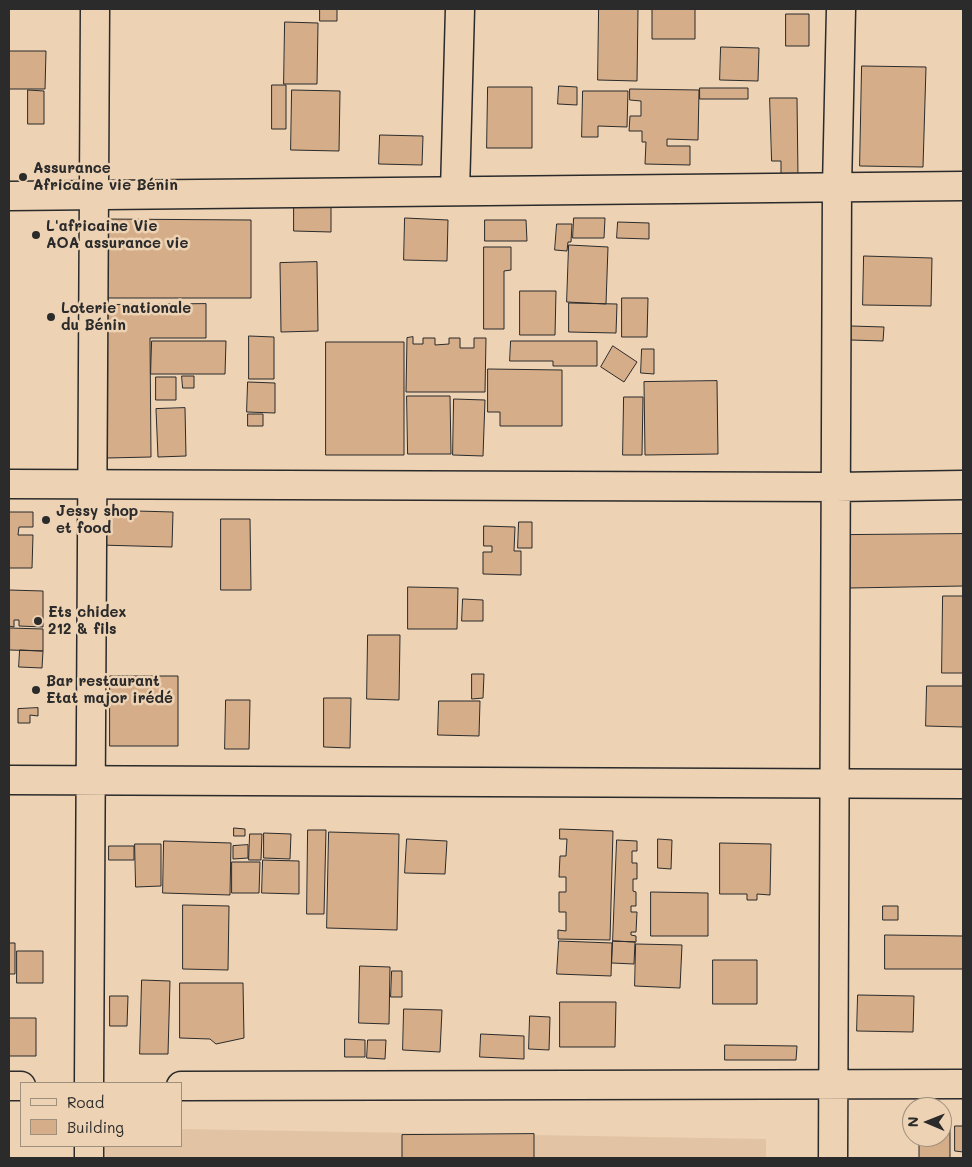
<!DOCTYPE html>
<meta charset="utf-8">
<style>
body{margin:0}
#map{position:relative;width:972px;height:1167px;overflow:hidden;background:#edd2b4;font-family:Mali,sans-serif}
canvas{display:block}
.frame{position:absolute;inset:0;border:10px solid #2b2b2b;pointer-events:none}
.legend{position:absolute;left:20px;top:1082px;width:162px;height:65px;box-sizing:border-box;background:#edd2b4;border:1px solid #9f8f7d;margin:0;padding:6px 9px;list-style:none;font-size:15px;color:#2b2b2b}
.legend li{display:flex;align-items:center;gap:10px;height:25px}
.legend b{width:25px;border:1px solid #9f8f7d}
.north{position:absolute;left:902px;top:1097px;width:50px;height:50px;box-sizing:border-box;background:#edd2b4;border:1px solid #9f8f7d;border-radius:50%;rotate:271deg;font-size:14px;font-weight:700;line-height:20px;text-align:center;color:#2b2b2b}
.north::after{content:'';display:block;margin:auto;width:18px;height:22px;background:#2b2b2b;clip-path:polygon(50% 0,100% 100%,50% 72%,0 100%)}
</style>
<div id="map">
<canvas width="972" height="1167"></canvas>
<div class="frame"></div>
<ul class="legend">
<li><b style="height:6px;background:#edd2b4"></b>Road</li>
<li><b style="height:14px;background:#d5ad89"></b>Building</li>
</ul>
<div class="north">N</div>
</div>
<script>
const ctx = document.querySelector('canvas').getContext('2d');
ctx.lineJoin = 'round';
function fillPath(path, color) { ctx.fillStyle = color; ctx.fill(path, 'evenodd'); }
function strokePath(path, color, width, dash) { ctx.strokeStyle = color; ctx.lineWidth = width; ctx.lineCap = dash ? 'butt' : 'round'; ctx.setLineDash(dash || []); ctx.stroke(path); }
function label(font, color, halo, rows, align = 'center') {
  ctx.font = font + ' Mali,sans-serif'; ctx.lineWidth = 5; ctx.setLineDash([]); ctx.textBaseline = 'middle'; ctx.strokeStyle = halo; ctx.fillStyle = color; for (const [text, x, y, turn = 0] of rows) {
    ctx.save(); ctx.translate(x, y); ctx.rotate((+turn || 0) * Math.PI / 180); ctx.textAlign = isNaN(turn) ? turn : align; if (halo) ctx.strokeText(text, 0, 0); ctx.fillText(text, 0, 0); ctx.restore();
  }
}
const built = new Path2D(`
 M181 1129 766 1139V1158H106L105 1146H181Z`);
const building = new Path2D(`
 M320 9H337V21H320Z
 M599 9H638L637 81 598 80Z
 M645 9H695V39H652V10Z
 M786 14H809V46H786Z
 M285 22 318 23 317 84H284Z
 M721 47 759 48 758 81 720 80Z
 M9 51H46L45 89H9Z
 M862 66 926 67 923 167 860 166Z
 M272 85H286V129H272Z
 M559 86 577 87V105L558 104Z
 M488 87H532V148H487Z
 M700 88H748V99H700Z
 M630 89 699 90 698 140 667 139V146H690V165L645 164 646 142H642V131H629L630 116H641V101L630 100Z
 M28 90 44 91V124H28Z
 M292 90 340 91 339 151 291 150Z
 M583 91H628L627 127 598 126V137H582Z
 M770 98H797L798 177H781V161H772Z
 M380 135 423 136 422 165 379 164Z
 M294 194H331V232L294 231Z
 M405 218 448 220 447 261 404 260Z
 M574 218H605L604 238H573Z
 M101 219 251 220V298H101Z
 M485 220H526L527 241H485Z
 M618 222 649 223V239L617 238Z
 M557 224H572L571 242H568L567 251 555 250Z
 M569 245 608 247 606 304 567 302Z
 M484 247H511V270L504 271V329H484Z
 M864 256 932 258 931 306 863 305Z
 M317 262 318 331 281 332 280 263Z
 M520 291H556L555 335H520Z
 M622 298H648L647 337H622Z
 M569 303 617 304 616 333 569 332Z
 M206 304V338H150L151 457 107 458 106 305Z
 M851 326 884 327 883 341 851 340Z
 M249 336 274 337V379H249Z
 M413 337V344H423V338H435V345L449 344V338H460V348H474V338H486L485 392H406L407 338Z
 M152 341H226L225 374H151Z
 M511 341H597V366H553V361H510Z
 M326 342H404V455H326Z
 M613 346 637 362 624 382 601 367Z
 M642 349H654V374L641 373Z
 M488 369 562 370V426H500V412H488Z
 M182 376H194V388H183Z
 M156 377H176V400H156Z
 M717 381 718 454 645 455 644 382Z
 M248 382 275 383V413L247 412Z
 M407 396H450L451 454H408Z
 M624 397H643L642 455H623Z
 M454 399 485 400 483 456 453 455Z
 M185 408 186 456 158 457 156 409Z
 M248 414H263V426H248Z
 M100 510 173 512 172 547 99 545Z
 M9 512H33V527H19L18 535H33L32 568H9Z
 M221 519H250L251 590H221Z
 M519 522H532V548H518Z
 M484 526 515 527 514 551H521V575L483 574V552H492V546H484Z
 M963 534V586L849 588 848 535Z
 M408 587 458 588 457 629H408Z
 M9 590 43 591V627L19 626V620H14V627L9 626Z
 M943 596H963V673H942Z
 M463 599 483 600V621H462Z
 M10 628 43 629V651L10 650Z
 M368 635H400L399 700 367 699Z
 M20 650 43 651 42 668 19 667Z
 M472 674H484L483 698 472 699Z
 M110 676H178V746H110Z
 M927 686H963V727L926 726Z
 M324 698H351L350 748 324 747Z
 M226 700H250L249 749H225Z
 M439 701H480L479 736 438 735Z
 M38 708V716L30 715V723H18V709Z
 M234 828 245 829V836H234Z
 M560 829 613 831 610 940 558 939V930L566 931V912H559V892H566V877H559L560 856H566L567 839H560Z
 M308 830H326L324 914H307Z
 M329 832 399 834 397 930 327 928Z
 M264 833 291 834 290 859 264 858Z
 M250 834H262L261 860H249Z
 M407 839 447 841 445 874 405 873Z
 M658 839 672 840 671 869 658 868Z
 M617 840 637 841V851H632V863H637V879H633V891L636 892V906H631V912H637L636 932H631V935L636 936V942L613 941Z
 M164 841 231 843 230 895 163 893Z
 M720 843 771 844 770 895 757 894V900H747V894H720Z
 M135 844H161V886L136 887Z
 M248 845V858L233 859V846Z
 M109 846H134V860H109Z
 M263 860 299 861V894L262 893Z
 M232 862H260L259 893H232Z
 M651 892 708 893V936H651Z
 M183 905 229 906 228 970 183 969Z
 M883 906H898V920H883Z
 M885 935 963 936V969H885Z
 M559 941 612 943 611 976 557 974Z
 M613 941 635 942 634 964 612 963Z
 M9 943H15V974H9Z
 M636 944 682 945 680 988 635 986Z
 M17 951H43V983H17Z
 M713 960H757V1004H713Z
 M360 966 390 967 389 1024 359 1023Z
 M392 971H402V997H391Z
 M142 980 170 981 168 1054H140Z
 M180 983H243L244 1038 216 1044 210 1039 180 1038Z
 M858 995 914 996 913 1032 857 1031Z
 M110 996H128L127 1026H110Z
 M560 1002H616L615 1047H560Z
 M404 1009 442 1010 440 1052 403 1050Z
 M530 1016 550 1017 549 1050 529 1049Z
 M9 1018H36V1056H9Z
 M481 1034 524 1036V1059L480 1057Z
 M345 1039 365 1040V1057H345Z
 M368 1040H386L385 1059 367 1058Z
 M725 1045 797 1046 796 1060H725Z
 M942 1117H950V1158H919V1137H942Z
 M955 1126H963V1152L955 1151Z
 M534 1134V1158H402V1135Z`);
const minor = new Path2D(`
 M455 191 460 9
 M9 196 963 186
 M9 484 836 487 963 485
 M9 1086H21
 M181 1086 963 1084
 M833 1158 837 187 841 9`);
const tertiary = new Path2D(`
 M9 780 963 784
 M89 1083 95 9
 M89 1158V1146`);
const markers = [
 [23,177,5,"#2b2b2b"],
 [36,235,5,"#2b2b2b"],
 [51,317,5,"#2b2b2b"],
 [46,520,5,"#2b2b2b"],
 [38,621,5,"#2b2b2b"],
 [36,690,5,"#2b2b2b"]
];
const poiNames = [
 ["Assurance",33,168],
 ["Africaine vie Bénin",33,185],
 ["L'africaine Vie",46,226],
 ["AOA assurance vie",46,243],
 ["Loterie nationale",61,308],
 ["du Bénin",61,325],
 ["Jessy shop",56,511],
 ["et food",56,528],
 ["Ets chidex",48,612],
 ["212 & fils",48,629],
 ["Bar restaurant",46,681],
 ["Etat major irédé",46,698]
];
fillPath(built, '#e2c4a5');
fillPath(building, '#d5ad89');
strokePath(building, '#2b2b2b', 1);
strokePath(minor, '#2b2b2b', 31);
strokePath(tertiary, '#2b2b2b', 31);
strokePath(minor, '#edd2b4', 28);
strokePath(tertiary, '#edd2b4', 28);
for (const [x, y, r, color] of markers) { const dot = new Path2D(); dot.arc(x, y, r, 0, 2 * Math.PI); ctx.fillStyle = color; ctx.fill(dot); strokePath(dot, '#edd2b4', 2); }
label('bold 15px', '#2b2b2b', '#edd2b4', poiNames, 'left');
</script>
